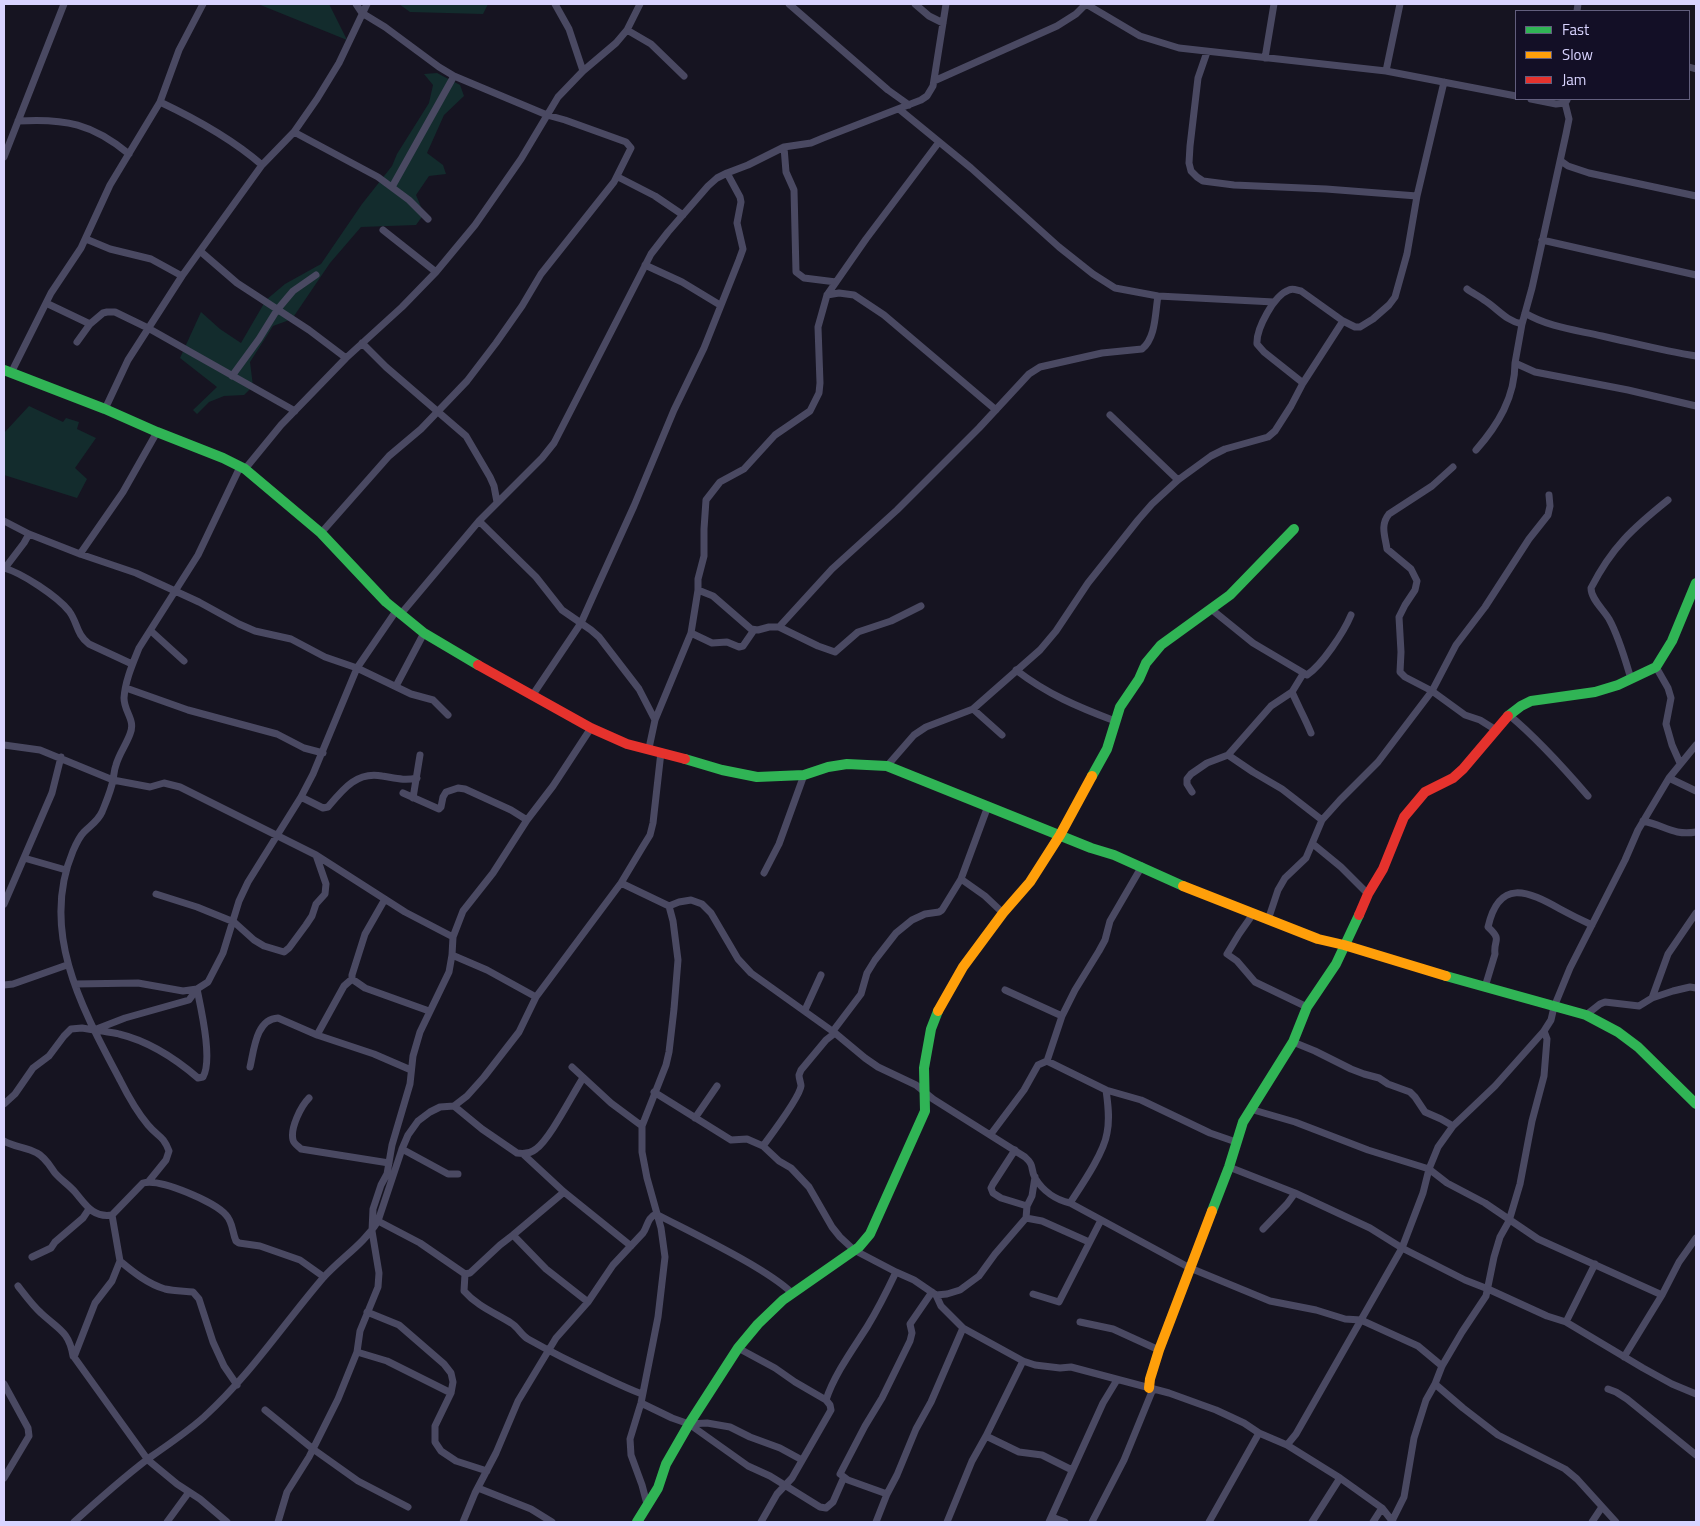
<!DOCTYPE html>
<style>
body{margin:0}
#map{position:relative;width:1700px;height:1526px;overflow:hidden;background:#161421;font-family:"Titillium Web",sans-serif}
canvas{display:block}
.frame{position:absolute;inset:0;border:5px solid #d9d4ff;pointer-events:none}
.legend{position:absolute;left:1515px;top:10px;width:175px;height:90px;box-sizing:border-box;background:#130f26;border:1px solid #625e7d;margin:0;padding:6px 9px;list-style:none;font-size:15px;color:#d9d4ff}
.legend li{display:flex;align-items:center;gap:10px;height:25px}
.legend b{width:25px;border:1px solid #625e7d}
</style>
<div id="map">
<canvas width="1700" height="1526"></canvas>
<div class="frame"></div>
<ul class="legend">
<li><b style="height:6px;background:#30b455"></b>Fast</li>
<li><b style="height:6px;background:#ff9f0a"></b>Slow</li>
<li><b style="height:6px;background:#e5322d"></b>Jam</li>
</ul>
</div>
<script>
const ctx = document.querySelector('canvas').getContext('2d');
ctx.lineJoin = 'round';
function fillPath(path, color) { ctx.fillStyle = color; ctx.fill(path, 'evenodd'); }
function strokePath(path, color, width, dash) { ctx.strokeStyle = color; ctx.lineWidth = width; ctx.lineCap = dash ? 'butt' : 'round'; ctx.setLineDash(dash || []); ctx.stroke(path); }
const green = new Path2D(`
 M258 4H329L347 40Z
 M399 4H488L483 14 410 12Z
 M437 73 460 85 464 96 444 115 427 153 443 165 446 174 429 176 416 195 424 214 416 225 361 227 330 263 292 319 273 326 250 362 253 386 244 395 224 396 209 402 197 414 193 410 217 387 180 358 201 312 220 329 241 343 266 300 285 284 321 264 362 204 392 166 397 154 429 103 433 85 424 74Z
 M29 406 63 422 66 418 79 422 77 429 96 438 75 468 87 479 77 498 4 475V433Z`);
const street = new Path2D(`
 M555 4 569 29 583 71
 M789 4 888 90 909 105
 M915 4 929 16 943 23
 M1086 4 1140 36 1179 48 1386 71 1516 96
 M1577 11 1578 4
 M627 30 651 44 684 76
 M1207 52 1198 78 1190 146 1189 163 1191 171 1197 177 1203 181 1234 185 1326 189 1417 196
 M1265 58 1274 4
 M1689 67 1696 69
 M1386 71 1400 4
 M934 81 1057 26 1076 14 1086 4
 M1531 99 1556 104 1565 103 1567 100
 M160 102C196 119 231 138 262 165
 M1565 103 1569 119 1566 134 1532 288 1522 324 1515 363 1535 372 1628 390 1696 406
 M899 109 971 168 1059 247 1093 274 1115 288 1158 296 1274 302
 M18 121C65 118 93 124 129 154
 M294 132 378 177 409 200 428 219
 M784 147 786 172 794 190 796 272 804 278 836 282
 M4 157 64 4
 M1561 161 1568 166 1589 173 1696 196
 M618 177 655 196 683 215
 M392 187 454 76
 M383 230 436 272
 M86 239 110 249 151 259 182 276
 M1542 240 1696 275
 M200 251 237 283 309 330 346 358
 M645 265 682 282 720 305
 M1467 289C1472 293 1479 296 1484 300 1497 308 1506 321 1522 324
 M827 295 839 293 854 295 884 315 996 410
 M46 303 90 324
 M1525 313C1548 327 1576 330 1602 336 1634 343 1664 351 1696 356
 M77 342 90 324 103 313 107 312H115L148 328 295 411
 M362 343 386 367 466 436 490 477 494 486 497 502
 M11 373 51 293 81 248 110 185 160 102 179 50 203 4
 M232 376 259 339 277 310 293 291 316 275
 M1303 383 1264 352 1257 344C1256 329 1274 295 1289 290 1293 288 1296 290 1301 291L1343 321 1355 327H1360L1373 319 1389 305 1395 297 1407 254 1417 196 1444 82
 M105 409 128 360 182 276 262 165 294 132 317 99 339 63 367 4
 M1110 415 1178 480
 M1476 450C1498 425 1515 397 1515 363
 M1453 467 1432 486 1389 514C1380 525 1385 536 1387 549L1411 569 1417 581 1415 590 1405 605 1399 617 1401 652 1400 672 1405 677 1432 691 1465 715 1480 720 1496 730
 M245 469 281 425 346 358 402 307 436 272 475 225 521 159 558 97 583 71 616 43 627 30 640 4
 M4 521 29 534 80 554 136 573 199 602 239 624 255 631 291 639 325 657 357 668 411 694 433 700 448 715
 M479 521 536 577 562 610 591 630 599 637 639 689 655 720
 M321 533 389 456 421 429 467 381 496 343 522 306 541 274 614 182 631 148 626 142 565 120 547 115 454 76 439 67 385 27 362 13 356 4
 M80 554 123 492 157 432
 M4 568C22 573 57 596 69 611 78 623 76 634 89 644L132 664
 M5 568 24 543 29 534
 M698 590 713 596 751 629 758 630 769 627H779L818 646 835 652 858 632 891 621 921 606
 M1211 609 1253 643 1307 675C1322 665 1344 632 1351 615
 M400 615 479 521 542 458 554 443 651 254 668 232 708 186 717 178 727 173 748 165 784 147 811 143 823 138 921 100 927 96 933 86 946 4
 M779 627 832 569 897 510 979 428 1029 374 1040 367 1102 353 1142 349C1156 338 1155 313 1158 296
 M151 631 184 661
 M691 633 712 643 727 642 739 647 743 646 754 630
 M1656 667 1668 688 1671 698 1666 724 1672 745 1680 763
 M1016 670C1047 694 1078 707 1115 721
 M1631 679C1625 659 1619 637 1609 619 1603 609 1591 599 1591 588 1612 547 1633 528 1668 500
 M396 686 424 633
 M126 688 188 710 277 734 304 748 323 753
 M1292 692C1298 706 1305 718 1311 733
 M532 696 581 623 594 594 634 506 674 410 704 348 739 260 743 249 737 223 741 202 740 197 727 173
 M973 709 1002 735
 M1509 715C1538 739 1563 767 1588 796
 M4 745 40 750 113 780 150 787 164 783 180 787 316 855 405 912 453 937
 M649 748 655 720 691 633 698 590V579L704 556V529L706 500 720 482 744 469 775 435 810 411 819 393 820 383 818 327 827 295 866 239 939 142
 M1228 755 1253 772 1282 789 1322 820
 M887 766 914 735 926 727 973 709 1040 650 1056 631 1088 583 1138 520 1152 504 1178 480 1211 456 1225 449 1268 437 1275 431 1291 406 1303 383 1343 321
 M1669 778 1696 791
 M1192 792 1187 784V779L1191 774 1207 763 1228 755 1271 706 1292 692 1303 674
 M403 793 439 809 441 807 443 797 446 792 458 788 465 789 511 810 527 820
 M301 797 323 808 328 807C343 789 357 771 382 776 395 778 404 781 417 778
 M413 798 420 755
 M1643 821C1664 825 1673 836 1696 832
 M1313 844 1341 867 1368 894
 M24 858 66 870
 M764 873 779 844 804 775
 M961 879 985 896 1003 913
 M621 883 669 906 673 921 678 960 674 1009 669 1052 666 1065 642 1126V1152L647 1178 661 1228 665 1257 658 1317 641 1403 630 1439 631 1455 642 1485 647 1504
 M156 894 197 907 234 922 254 940 264 946 284 952 289 948 306 925 312 916 316 904 325 894 326 884 316 855
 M385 899 365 934 352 975V979L365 988 429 1011
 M4 904 52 793 61 757
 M669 906 679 902 691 900 702 904 711 913 738 959 751 973 835 1033
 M1253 914 1239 934 1227 954 1237 961 1255 982 1307 1007
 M1268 920 1278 890 1285 878 1306 858 1322 820 1340 800 1378 762 1432 691 1456 645 1485 607 1529 539 1548 515 1550 506 1549 495
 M452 955 487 970 536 997
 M75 984 138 983 183 991 197 989 208 982 223 953 239 901 248 882 301 797 313 774 357 668 396 611
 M4 985 13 984 67 965
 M1485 987 1495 954C1493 939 1503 941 1488 927 1499 878 1528 891 1560 909 1571 915 1581 920 1592 925
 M1005 990 1062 1016 1075 990 1099 951 1105 940 1110 921 1142 866
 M1652 998 1668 954 1696 913
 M805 1010 821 975
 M1586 1015 1600 1004 1605 1002 1639 1006 1652 998 1673 991 1690 987 1696 988
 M96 1030C103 1032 112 1032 119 1034 148 1041 176 1059 198 1078L203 1077C213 1060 201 1009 197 989
 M833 1031 861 994 867 973 875 960 896 933 912 920 925 914 939 912 942 910 961 879 988 806
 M317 1035 344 986 352 979
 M1293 1042 1315 1051 1351 1069 1364 1074 1379 1078 1388 1084 1410 1092 1415 1097 1425 1112 1441 1119 1453 1126
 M1047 1061 1062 1016
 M250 1067C254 1050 256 1019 278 1018L317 1035 374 1054 411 1070
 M572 1067 611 1103 642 1126
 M1106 1090 1141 1100 1210 1133 1236 1142
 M654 1092 731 1140 747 1139 763 1146 779 1161 791 1168 809 1187 832 1227 840 1237 854 1250 896 1272 914 1280 936 1295 941 1306 963 1328 1023 1361 1035 1365 1060 1368 1071 1367 1169 1393 1216 1410 1244 1423 1259 1433 1287 1445 1340 1478 1382 1508 1393 1522
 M309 1098C301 1106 290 1128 293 1140 294 1144 298 1146 301 1149L389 1163
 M4 1104 15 1094 33 1068 49 1056 64 1036 71 1029 82 1028 94 1030 125 1018 189 1000 197 989
 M454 1106 482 1129 517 1153C524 1154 530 1154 536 1149 550 1139 572 1095 583 1078
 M1250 1109 1295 1122 1368 1150 1429 1169 1447 1183 1485 1203 1538 1239 1662 1295
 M695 1118 717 1086
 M991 1134 1024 1090 1038 1065 1047 1061 1106 1090C1108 1104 1110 1119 1107 1133 1104 1153 1081 1186 1070 1203
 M4 1141C14 1147 26 1147 37 1153 45 1157 50 1166 55 1173 61 1180 69 1185 75 1192 86 1205 93 1218 112 1215L143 1183C160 1178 215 1202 226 1215 233 1222 232 1232 236 1241L239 1243 260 1246 300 1260 324 1277
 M763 1146C771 1135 800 1097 801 1086 801 1083 799 1079 799 1075L801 1070 826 1040 835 1033 865 1058 878 1067 916 1085 933 1099 1025 1157C1035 1166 1030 1168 1035 1178 1043 1191 1056 1200 1070 1203L1190 1268 1270 1301 1316 1310 1345 1319 1361 1320 1418 1346 1442 1366
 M402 1149 448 1174H458
 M1015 1150 993 1184 991 1188 993 1193 1001 1198 1027 1206
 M523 1154 564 1192 631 1246
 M1229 1167 1295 1193 1370 1228 1402 1248 1465 1280 1488 1289 1547 1316 1566 1322 1643 1368 1672 1384 1696 1394
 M149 1181 166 1160 169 1151C163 1135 158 1137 148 1125 137 1112 128 1096 120 1080 83 1010 39 932 73 851 76 844 79 837 84 832 91 825 98 821 102 812 106 802 111 791 113 780 114 775 114 770 116 765 119 754 126 745 130 734 136 720 124 712 124 698 125 681 133 663 139 648L198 555 240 467
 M112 1215 120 1261 112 1281 95 1303 74 1357 148 1460 177 1484 200 1499 227 1522
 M1026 1218 1042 1221 1089 1242
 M378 1221 420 1243 465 1274 470 1273 500 1245 513 1235 564 1192
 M1263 1229 1287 1204 1295 1193
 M513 1235 546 1269 588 1302
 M32 1257 51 1248 55 1242 83 1218 89 1209
 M120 1261C133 1272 148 1284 165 1289 174 1291 184 1291 193 1292L199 1299 213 1342 224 1366 237 1385
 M465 1274 464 1291C477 1306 495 1313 511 1323 518 1327 521 1335 528 1339 551 1352 573 1363 597 1374 612 1381 626 1388 642 1394
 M18 1286C25 1295 33 1306 41 1313 58 1329 69 1331 73 1356
 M1033 1294 1059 1302 1101 1220
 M936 1295 947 1294 960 1290 979 1276 995 1254 1026 1218 1027 1206 1032 1196 1035 1177
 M367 1312 399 1325 444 1364 451 1373 453 1382 451 1393 435 1426V1442L441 1451 456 1461 487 1471
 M1080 1322 1113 1329 1159 1350
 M1566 1322 1595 1264
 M738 1348 775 1368 795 1382 826 1400
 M357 1352 387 1361 451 1393
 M1624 1357 1662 1295 1679 1262 1696 1238
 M4 1384 28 1428 29 1436 4 1478
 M1435 1384 1463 1408 1498 1435 1565 1469 1577 1479 1616 1522
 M1608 1389 1616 1392 1627 1399 1696 1455
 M641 1403 672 1418 689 1424 748 1466 770 1476 820 1507 826 1508 833 1502 844 1477
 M265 1410 313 1449 358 1481 408 1507
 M689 1424 707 1423 730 1427 750 1437 780 1448 802 1460
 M986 1436 1019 1452 1042 1455 1072 1470
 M1287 1445 1296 1434 1402 1248 1423 1193 1429 1169 1438 1147 1453 1126 1495 1086 1544 1031 1551 1020 1554 1007 1570 968 1625 860 1638 830 1669 778 1696 745
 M478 1488 531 1509 552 1522
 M887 1494 848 1480 840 1474 865 1426 882 1398 910 1341 912 1333 910 1324 932 1292
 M1052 1517 1065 1522
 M1392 1521 1404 1497 1414 1438 1426 1400 1435 1384 1442 1366 1462 1332 1486 1296 1494 1257 1500 1237 1509 1221 1520 1184 1532 1121 1544 1076 1547 1039 1544 1031
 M74 1522C98 1500 123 1478 149 1458 168 1445 187 1432 204 1417 251 1374 282 1326 323 1278 341 1258 364 1244 378 1221L402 1149 408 1135 418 1121 430 1112 440 1107 454 1106 467 1096 484 1077 519 1032 536 997 621 883 642 848 650 835 653 823 661 752
 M167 1522 189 1492
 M278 1522 287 1492 309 1457 338 1399 357 1352 360 1331 378 1287 379 1273 372 1231 373 1209 381 1185 387 1174 392 1145 410 1084 413 1056 420 1032 449 972 452 955 453 937 463 911 493 873 527 820 553 786 591 728
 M463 1522 475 1493 496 1453 518 1401 556 1338 588 1302 613 1265 643 1233C648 1226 647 1218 656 1214 687 1230 718 1245 749 1263 764 1272 780 1281 793 1294
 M761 1522 777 1494 792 1478 831 1410 830 1405 826 1400C834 1375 853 1349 867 1327 878 1309 887 1291 896 1272
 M876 1522 887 1494 897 1475 916 1429 931 1402 963 1328
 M947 1522 972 1461 986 1436 1023 1361
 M1049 1522 1103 1403 1117 1380
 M1092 1522 1124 1460 1153 1389
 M1209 1522 1259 1433
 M1312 1522 1340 1478
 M1373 1522 1382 1508
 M1592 1522 1602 1507`);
const fast = new Path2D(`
 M4 370 105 409 157 432 223 458 245 469 321 533 386 602 424 633 478 665
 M1508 716 1521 706 1531 701 1595 692 1618 685 1656 667 1672 641 1696 583
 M685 759 722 770 757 777 804 775 828 767 847 764 887 766 1091 848 1114 855 1183 886
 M1092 776 1107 749 1120 707 1139 679 1146 663 1161 645 1230 595 1294 529
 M1446 976 1586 1015 1618 1032 1638 1047 1696 1104
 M1212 1211 1229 1167 1243 1122 1293 1042 1307 1007 1336 964 1359 915
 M637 1522 658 1488 666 1464 689 1424 738 1348 758 1324 783 1300 859 1247 870 1234 925 1111 924 1068 931 1029 938 1011`);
const slow = new Path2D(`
 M1183 886 1318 939 1344 945 1446 976
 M938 1011 963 967 1003 913 1030 882 1060 835 1092 776
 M1149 1388 1150 1379 1159 1350 1212 1211`);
const jam = new Path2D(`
 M478 665 591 728 627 744 685 759
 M1359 915 1368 894 1383 869 1404 817 1425 792 1453 778 1463 769 1508 716`);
fillPath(green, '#132c2d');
strokePath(street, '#4a4962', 7);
strokePath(fast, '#30b455', 10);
strokePath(slow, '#ff9f0a', 10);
strokePath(jam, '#e5322d', 10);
</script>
